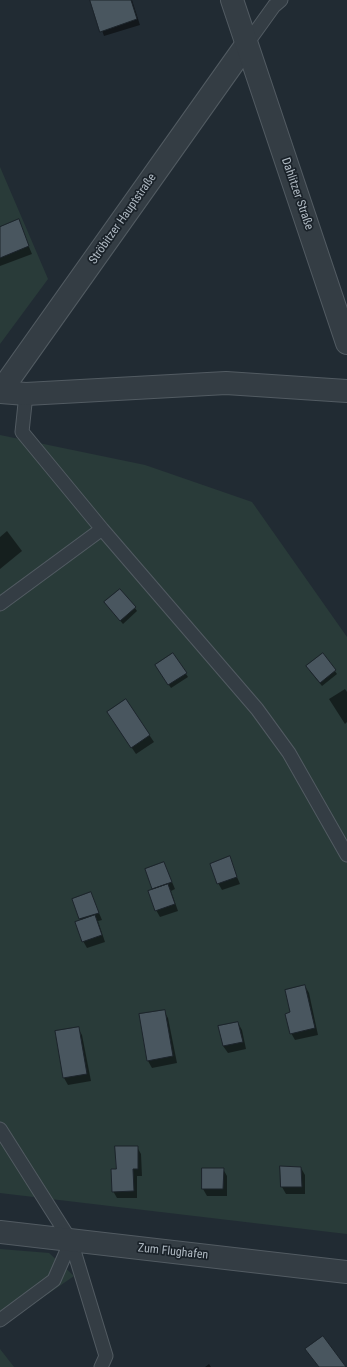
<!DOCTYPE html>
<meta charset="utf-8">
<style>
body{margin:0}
canvas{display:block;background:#212b33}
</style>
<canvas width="347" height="1367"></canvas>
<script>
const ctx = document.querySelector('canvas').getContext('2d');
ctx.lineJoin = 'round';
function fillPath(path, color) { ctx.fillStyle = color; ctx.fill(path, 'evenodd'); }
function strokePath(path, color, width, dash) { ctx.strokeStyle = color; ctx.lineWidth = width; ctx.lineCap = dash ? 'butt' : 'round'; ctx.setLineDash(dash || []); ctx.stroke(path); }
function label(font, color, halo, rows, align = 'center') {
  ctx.font = font + ' "Roboto Condensed",sans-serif'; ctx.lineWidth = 3.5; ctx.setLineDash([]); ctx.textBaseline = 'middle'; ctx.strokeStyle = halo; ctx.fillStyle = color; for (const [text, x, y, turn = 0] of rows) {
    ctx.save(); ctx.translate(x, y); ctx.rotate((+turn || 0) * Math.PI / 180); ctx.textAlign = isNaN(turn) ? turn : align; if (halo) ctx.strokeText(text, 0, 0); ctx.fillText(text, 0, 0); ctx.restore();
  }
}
const green = new Path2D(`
 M0 167 48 279 0 344Z
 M0 435 145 465 252 502 347 637V1234L0 1193Z
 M0 1249 49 1253 74 1276 0 1327Z
 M0 1349 14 1367H0Z`);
const shadow = new Path2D(`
 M91 0H132L140 25 104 36Z
 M18 221 32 254 0 266V228Z
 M7 531 22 551 0 569V537Z
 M105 603 135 608 137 611 123 624Z
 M323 654 337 674 322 686 309 670Z
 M158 669 186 674 188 677 171 688Z
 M345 689 347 692V722L345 724 329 699Z
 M126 701 154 742 136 754 113 720Z
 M229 858 240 884 222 890 218 883Z
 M164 863 175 889 171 891 178 911 160 917 156 910 153 889Z
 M91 894 102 920 98 921 105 942 87 948 83 941 81 921 73 900Z
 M305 986 309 993 318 1035 295 1040 291 1033V1013Z
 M164 1011 168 1018 177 1063 152 1068 148 1061Z
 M238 1023 242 1030 246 1049 228 1053 223 1046 219 1027Z
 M78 1028 82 1035 91 1081 68 1085 64 1078Z
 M137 1147 141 1154 142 1176H137V1198H117L113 1191 117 1170Z
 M281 1167 301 1168 305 1175V1194H286L282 1187Z
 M223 1169 227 1176V1196H207L203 1189Z
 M209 1364 211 1367H205Z`);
const building = new Path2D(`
 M90 0H131L137 19 100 32Z
 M19 219 29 246 0 258V227Z
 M120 589 136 607 120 621 104 602Z
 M173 653 187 673 168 685 155 665Z
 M323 653 336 670 320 683 306 666Z
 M126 699 150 735 131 748 107 712Z
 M230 856 237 877 217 884 210 864Z
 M164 862 172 882 152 889 145 869Z
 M168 884 175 904 155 911 148 891Z
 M91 892 99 913 79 919 72 899Z
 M95 915 102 935 82 942 75 922Z
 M305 985 315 1028 290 1034 285 1014 290 1012 285 990Z
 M165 1010 173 1056 147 1061 139 1014Z
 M238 1022 243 1042 223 1046 218 1026Z
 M79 1027 87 1074 63 1078 55 1031Z
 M115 1146H138V1169H133L134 1191 112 1192 111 1169H116Z
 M280 1166 301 1167 302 1187H281Z
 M202 1168H224L223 1189H202Z
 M323 1336 346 1367H319L305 1349Z`);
const service = new Path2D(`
 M246 45 274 6 281 0
 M102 529 257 709 289 753 347 855
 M0 604 102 529 22 432 26 394
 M0 1129 71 1241
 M0 1320 54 1280 71 1241 106 1356 101 1367`);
const minor = new Path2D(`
 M0 392 246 45
 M0 392 26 394 226 383 347 391
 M0 1232 347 1272`);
const tertiary = new Path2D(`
 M232 0 347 343`);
const streetNames = [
 ["Dahlitzer Straße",297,194,71],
 ["Ströbitzer Hauptstraße",123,219,-55],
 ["Zum Flughafen",173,1252,6]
];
fillPath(green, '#293b39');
fillPath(shadow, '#0007');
fillPath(building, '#49565f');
strokePath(building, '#1c242b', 1);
strokePath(service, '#525b62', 15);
strokePath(minor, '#525b62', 24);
strokePath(tertiary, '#525b62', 24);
strokePath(service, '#343d44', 13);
strokePath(minor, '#343d44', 22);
strokePath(tertiary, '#343d44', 22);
label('12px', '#aeb8c1', '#1a2229', streetNames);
</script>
